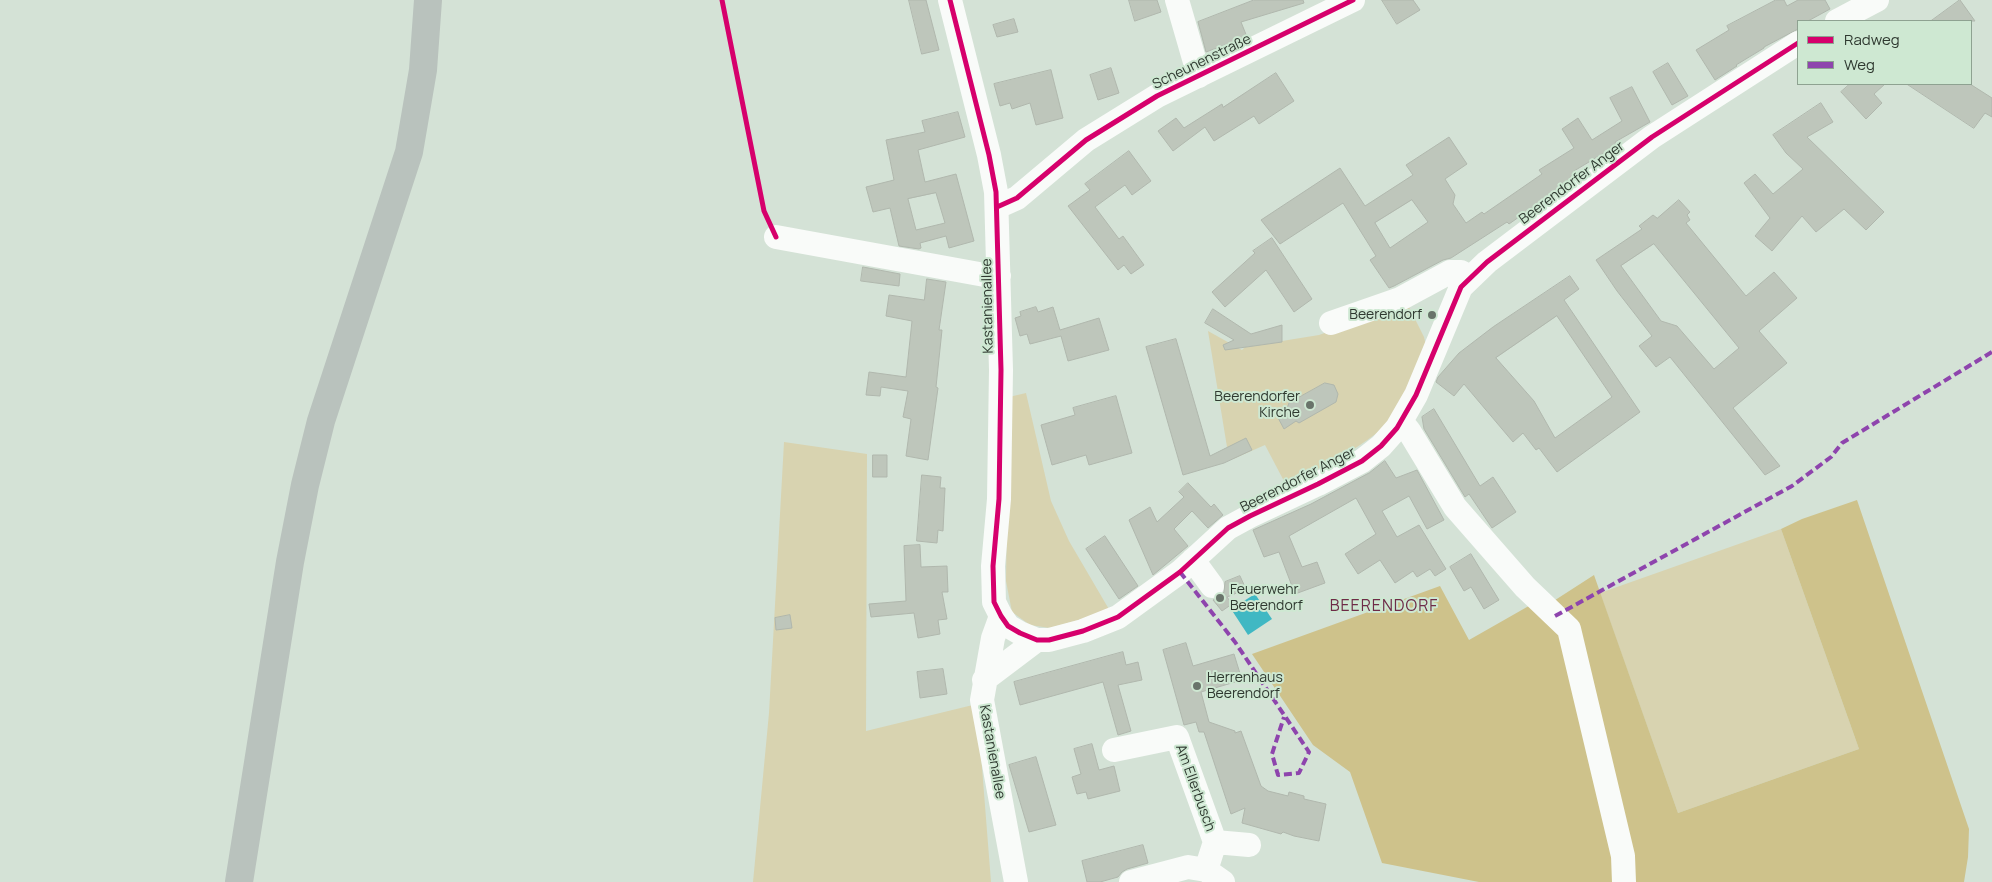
<!DOCTYPE html>
<meta charset="utf-8">
<style>
body{margin:0}
#map{position:relative;width:1992px;height:882px;overflow:hidden;background:#d4e2d6;font-family:Manrope,sans-serif}
canvas{display:block}
.legend{position:absolute;left:1797px;top:20px;width:175px;height:65px;box-sizing:border-box;background:#cee8d2;border:1px solid #8ea291;margin:0;padding:6px 9px;list-style:none;font-size:15px;color:#2f3930}
.legend li{display:flex;align-items:center;gap:10px;height:25px}
.legend b{width:25px;border:1px solid #8ea291}
</style>
<div id="map">
<canvas width="1992" height="882"></canvas>
<ul class="legend">
<li><b style="height:6px;background:#d6006c"></b>Radweg</li>
<li><b style="height:6px;background:#8e44ad"></b>Weg</li>
</ul>
</div>
<script>
const ctx = document.querySelector('canvas').getContext('2d');
ctx.lineJoin = 'round';
function fillPath(path, color) { ctx.fillStyle = color; ctx.fill(path, 'evenodd'); }
function strokePath(path, color, width, dash) { ctx.strokeStyle = color; ctx.lineWidth = width; ctx.lineCap = dash ? 'butt' : 'round'; ctx.setLineDash(dash || []); ctx.stroke(path); }
function label(font, color, halo, rows, align = 'center') {
  ctx.font = font + ' Manrope,sans-serif'; ctx.lineWidth = 4; ctx.setLineDash([]); ctx.textBaseline = 'middle'; ctx.strokeStyle = halo; ctx.fillStyle = color; for (const [text, x, y, turn = 0] of rows) {
    ctx.save(); ctx.translate(x, y); ctx.rotate((+turn || 0) * Math.PI / 180); ctx.textAlign = isNaN(turn) ? turn : align; if (halo) ctx.strokeText(text, 0, 0); ctx.fillText(text, 0, 0); ctx.restore();
  }
}
const green = new Path2D(`
 M1407 303 1424 337 1427 350C1418 369 1406 399 1395 415 1376 441 1316 472 1285 483L1265 445 1233 459 1227 447 1208 331 1242 350 1245 347 1319 335Z
 M1026 393 1051 501 1069 541 1110 611 1050 628 1030 625 1012 612 1006 581 1009 397Z
 M784 442 867 454 866 731 977 704 991 882H753L769 713Z
 M1781 529 1859 749 1678 813 1600 593Z`);
const forest = new Path2D(`
 M1857 500 1969 829 1968 857 1964 882H1479L1382 863 1350 772 1313 745 1252 654 1440 586 1469 640 1534 603 1549 604 1594 575 1678 813 1859 749 1781 529 1802 519Z`);
const water = new Path2D(`
 M1255 594 1272 619 1248 635 1231 609Z`);
const building = new Path2D(`
 M909 0H926L939 50 922 54Z
 M1129 0H1157L1161 12 1135 21Z
 M1254 0H1303L1304 3 1241 22 1247 37 1206 52 1198 22Z
 M1382 0H1413L1420 10 1397 24Z
 M1776 0H1784L1787 6 1798 0H1825L1830 9 1808 21H1798V29L1764 47V48L1736 65 1737 66 1715 80 1696 50 1729 30 1727 26Z
 M1960 0 1975 21H1931Z
 M1014 19 1018 32 997 37 993 25Z
 M1668 63 1688 96 1672 105 1653 72Z
 M1111 68 1119 93 1098 100 1090 75Z
 M1051 70 1063 118 1036 125 1030 103 1012 109 1010 103 1000 106 994 84Z
 M1276 73 1294 101 1259 124 1254 116 1214 141 1205 127 1173 151 1158 131 1176 118 1184 128 1222 104 1223 107Z
 M1850 84H1885L1874 94 1882 103 1866 119 1841 92Z
 M1907 84H1970L1992 98V117L1985 113 1974 128Z
 M1632 87 1650 122 1615 142 1617 145 1574 171 1577 176 1509 224 1507 222 1451 258 1443 260 1394 286 1389 288 1370 260 1376 256 1343 203 1280 244 1261 220 1340 168 1365 206 1413 175 1406 165 1449 137 1467 164 1445 179 1455 195 1453 204 1466 223 1482 212 1484 214 1542 174 1539 170 1574 148 1562 129 1578 118 1592 140 1622 121 1610 98ZM1412 200 1428 222 1390 248 1375 223Z
 M1821 103 1833 122 1807 137 1884 212 1866 230 1844 209 1816 232 1802 216 1772 251 1755 236 1770 218 1744 183 1755 174 1773 194 1803 169 1786 153 1773 135Z
 M958 112 965 137 918 150 925 182 956 174 974 241 949 248 946 236 920 243 921 248 919 249 899 246 890 208 873 212 866 187 894 180 886 140 925 132 922 121ZM936 193 945 223 916 230 908 199Z
 M1129 151 1151 181 1132 195 1125 185 1095 207 1119 239 1123 236 1144 265 1131 274 1124 265 1118 270 1068 206 1090 190 1085 184Z
 M1679 200 1690 212 1687 215 1690 220 1686 223 1746 296 1774 272 1797 298 1759 331 1787 363 1733 408 1780 466 1765 475 1670 357 1656 367 1639 346 1652 336 1617 291 1596 260 1642 229 1639 226 1653 215 1657 218ZM1654 244 1739 348 1714 369 1677 326 1661 321 1621 266Z
 M1272 238 1312 299 1294 312 1266 270 1225 307 1212 292 1255 253 1253 251Z
 M863 267 900 274 899 286 861 281Z
 M1570 276 1579 289 1564 300 1640 412 1557 472 1539 448 1536 450 1523 433 1513 442 1464 384 1454 396 1436 382 1438 377 1459 353 1493 327ZM1557 316 1612 397 1555 438 1534 401 1496 358Z
 M927 279 946 282 939 330H942L936 387 938 388 928 460 906 456 911 419 903 417 908 391 881 387 880 396 866 395 869 372 906 377 912 321 886 316 889 295 924 300Z
 M1036 307 1038 312 1053 307 1060 330 1099 318 1109 350 1068 361 1061 336 1030 344 1027 334 1020 336 1015 318 1021 316 1020 312Z
 M1213 309 1251 334 1282 325V342L1225 350 1223 345 1234 340 1205 323Z
 M1176 339 1210 456 1246 438 1252 450 1224 463 1183 475 1146 347Z
 M1325 383 1334 385 1338 394 1336 402 1299 423 1296 421 1284 429 1276 414 1288 406 1289 403Z
 M1116 396 1132 453 1089 465 1086 455 1052 465 1041 425 1075 415 1073 408Z
 M1434 409 1480 486 1493 477 1516 512 1492 528 1469 494 1465 497 1424 429 1422 417Z
 M873 455H887V477H873Z
 M1385 461 1396 478 1417 470 1444 520 1427 529 1409 496 1382 511 1397 537 1419 525 1446 569 1435 576 1430 569 1417 577 1413 571 1395 583 1380 560 1358 574 1345 554 1376 534 1356 498 1289 536 1302 567 1317 562 1325 583 1295 594 1279 552 1264 557 1253 530 1311 504 1369 473Z
 M922 475 941 477 940 488H945L943 531 938 530 937 543 917 541Z
 M1188 483 1211 507 1214 504 1223 515 1208 528 1192 511 1174 529 1188 546 1153 575 1129 520 1150 507 1157 522 1184 497 1179 492Z
 M1105 536 1138 586 1119 599 1086 549Z
 M920 545 921 567 947 566 948 592H942L947 619 938 620 940 634 918 638 914 613 871 617 869 604 906 601 904 546Z
 M1471 554 1499 600 1484 609 1471 587 1464 591 1450 567Z
 M1240 576 1246 589 1227 597 1232 604 1222 611 1213 600 1220 597 1224 592 1225 582Z
 M790 615 792 628 776 630 775 618Z
 M1186 643 1193 666 1234 654 1242 680 1201 692 1209 722 1235 731V733L1241 731 1261 786 1268 791 1288 796 1289 792 1304 796V799L1326 804 1319 841 1294 836 1283 832 1281 834 1242 823 1245 808 1231 814 1204 732H1199L1196 722 1184 725 1163 650Z
 M1123 652 1126 665 1138 662 1142 680 1118 685 1131 731 1118 735 1103 682 1020 705 1014 682Z
 M943 669 947 694 920 698 917 672Z
 M1092 744 1099 770 1114 766 1120 791 1088 799 1086 792 1077 794 1072 777 1081 774 1074 749Z
 M1036 757 1056 825 1029 832 1009 765Z
 M1143 845 1148 863 1127 869 1122 872 1118 877 1100 882H1087L1082 861Z`);
const minor = new Path2D(`
 M950 0 989 155 996 192 1001 370 999 499 993 566 994 602 1001 616 1008 626 1020 633 1037 640H1049L1083 631 1118 617 1180 572 1228 528 1250 516 1318 484 1362 461 1381 446 1397 428 1416 395 1461 287 1487 262 1652 137 1798 43
 M1177 0 1199 76
 M1837 21 1877 0
 M997 207 1017 198 1086 140 1157 96 1353 0
 M776 237 990 276H999
 M1331 323 1400 299 1450 272H1461L1470 278
 M1401 421 1409 431 1455 507 1525 587 1569 629 1623 856 1624 882
 M1193 560 1212 586
 M1001 616 993 638 982 700 1016 882
 M984 680 1037 640
 M1114 750 1177 737 1215 842 1206 870
 M1215 842 1249 845
 M1131 882 1188 867 1206 870 1223 882`);
const major = new Path2D(`
 M239 882 290 562 305 485 321 421 409 152 423 70 428 0`);
const quiet = new Path2D(`
 M1180 572 1235 642 1309 752 1299 773 1278 775 1272 754 1284 717
 M1555 616 1792 486 1831 457 1842 443 1992 352`);
const cycleway = new Path2D(`
 M722 0 764 211 776 237
 M950 0 989 155 996 192 1001 370 999 499 993 566 994 602 1001 616 1008 626 1020 633 1037 640H1049L1083 631 1118 617 1180 572 1228 528 1250 516 1318 484 1362 461 1381 446 1397 428 1416 395 1461 287 1487 262 1652 137 1798 43
 M997 207 1017 198 1086 140 1157 96 1353 0`);
const markers = [
 [1432,315,5,"#69746a"],
 [1310,405,5,"#69746a"],
 [1220,598,5,"#69746a"],
 [1197,686,5,"#69746a"]
];
const streetNames = [
 ["Scheunenstraße",1202,62,-26],
 ["Beerendorfer Anger",1572,183,-37],
 ["Kastanienallee",988,306,-91],
 ["Beerendorfer Anger",1298,480,-27],
 ["Kastanienallee",992,752,80],
 ["Am Ellerbusch",1195,788,70]
];
const poiNames = [
 ["Beerendorf",1422,315],
 ["Beerendorfer",1300,397],
 ["Kirche",1300,413],
 ["Feuerwehr",1230,590,"left"],
 ["Beerendorf",1230,606,"left"],
 ["Herrenhaus",1207,678,"left"],
 ["Beerendorf",1207,694,"left"]
];
const quarterNames = [
 ["BEERENDORF",1384,607]
];
fillPath(green, '#d8d3b0');
fillPath(forest, '#cec28b');
fillPath(water, '#40b8c3');
fillPath(building, '#bec6bb');
strokePath(building, '#b0b7ad', 1);
strokePath(minor, '#f9fbf9', 24);
strokePath(major, '#b9c2bd', 28);
strokePath(quiet, '#8e44ad', 4, [8, 4]);
strokePath(cycleway, '#d6006c', 5);
for (const [x, y, r, color] of markers) { const dot = new Path2D(); dot.arc(x, y, r, 0, 2 * Math.PI); ctx.fillStyle = color; ctx.fill(dot); strokePath(dot, '#cee8d2', 2); }
label('14px', '#2f3930', '#cee8d2', streetNames);
label('14px', '#2f3930', '#cee8d2', poiNames, 'right');
ctx.letterSpacing = '1px';
label('16px', '#6e2b47', '#cee8d2', quarterNames);
ctx.letterSpacing = '0px';
</script>
